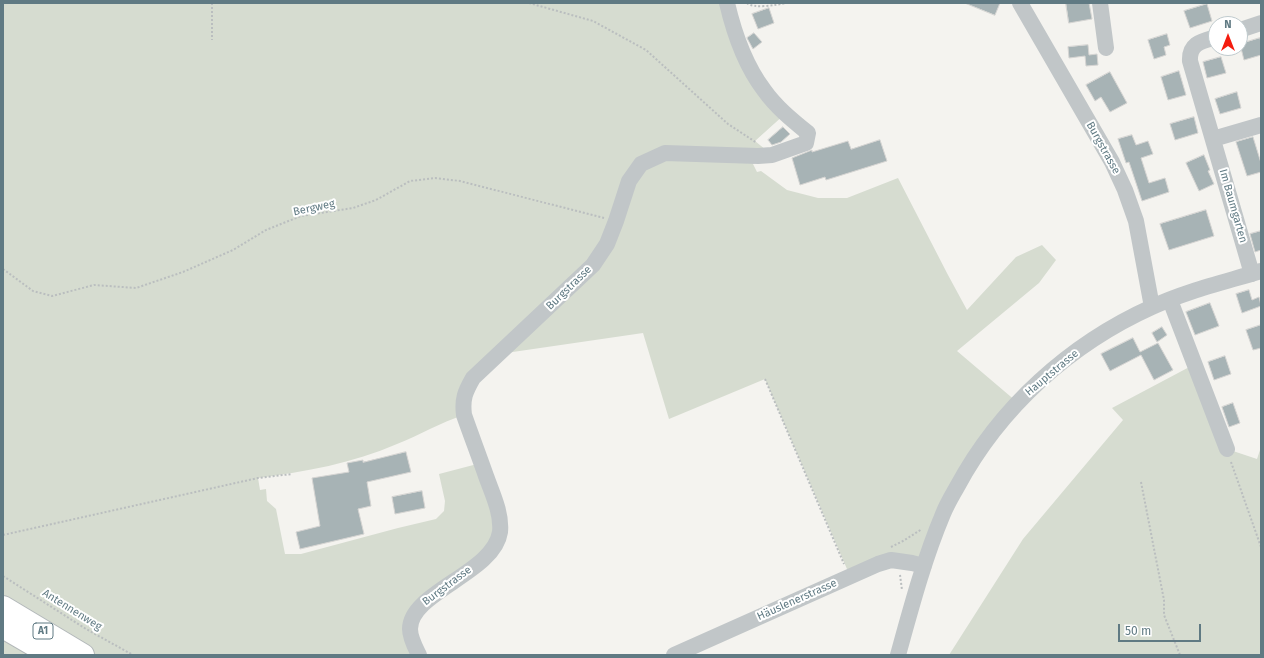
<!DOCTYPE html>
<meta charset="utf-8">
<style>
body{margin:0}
#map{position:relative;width:1264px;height:658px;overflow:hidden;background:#f4f3ef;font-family:"Fira Sans",sans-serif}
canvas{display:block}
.frame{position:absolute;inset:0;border:4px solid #607a83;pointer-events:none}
.north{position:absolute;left:1208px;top:16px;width:40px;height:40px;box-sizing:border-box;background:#fff;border:1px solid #bfcacd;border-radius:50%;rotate:0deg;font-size:11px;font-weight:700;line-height:16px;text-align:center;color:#607a83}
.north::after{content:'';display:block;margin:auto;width:14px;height:18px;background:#f41c0f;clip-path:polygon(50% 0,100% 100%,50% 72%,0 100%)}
.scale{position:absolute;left:1118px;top:624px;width:83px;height:18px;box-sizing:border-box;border:2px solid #607a83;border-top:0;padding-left:5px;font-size:12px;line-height:14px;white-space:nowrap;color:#607a83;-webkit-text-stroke:3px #fff;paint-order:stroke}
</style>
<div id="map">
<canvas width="1264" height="658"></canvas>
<div class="frame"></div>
<div class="north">N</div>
<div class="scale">50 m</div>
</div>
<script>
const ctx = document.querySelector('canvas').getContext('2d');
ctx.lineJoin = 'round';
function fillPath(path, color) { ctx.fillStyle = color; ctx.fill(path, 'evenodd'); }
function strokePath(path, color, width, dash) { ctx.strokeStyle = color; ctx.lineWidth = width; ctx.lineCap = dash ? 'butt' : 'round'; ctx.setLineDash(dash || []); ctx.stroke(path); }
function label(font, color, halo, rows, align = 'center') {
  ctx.font = font + ' "Fira Sans",sans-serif'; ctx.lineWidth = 4; ctx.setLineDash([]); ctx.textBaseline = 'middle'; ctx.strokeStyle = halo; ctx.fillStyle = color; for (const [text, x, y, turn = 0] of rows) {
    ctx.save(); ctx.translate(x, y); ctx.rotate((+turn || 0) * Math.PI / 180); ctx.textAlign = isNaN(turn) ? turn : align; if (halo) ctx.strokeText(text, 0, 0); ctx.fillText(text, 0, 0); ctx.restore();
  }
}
const green = new Path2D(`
 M3 3H727L730 20 785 114 755 141 772 155 753 164 757 172 761 171 787 190 818 198H847L898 178 948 275 967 310 1016 257 1042 245 1056 260 1039 283 957 351 1017 402 990 435 924 566 912 563 850 576 765 379 669 419 643 333 499 354 473 378 464 415C441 422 420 435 397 444 353 463 305 472 258 478L260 490 266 489 267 501 276 509 285 554H301L398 528 436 519 444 511 445 501 439 474 481 463 497 543 412 617 419 655H3Z
 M1195 364 1227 449 1257 459 1261 447V655H949L1023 539 1123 420 1112 408Z`);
const building = new Path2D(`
 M965 3H1000L995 15Z
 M1066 3H1089L1092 19 1069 23Z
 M1207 4 1212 21 1190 28 1184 11Z
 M769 8 774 23 758 29 752 14Z
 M754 33 762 42 753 49 747 38Z
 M1167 34 1170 45 1164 47 1166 55 1154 59 1148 40Z
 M1260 38 1261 43V55L1244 60 1240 44Z
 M1088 45 1089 55 1097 54 1098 65 1086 66 1085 56 1069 58 1068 47Z
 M1221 57 1226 73 1207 78 1203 62Z
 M1179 71 1186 95 1168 100 1161 77Z
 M1110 72 1127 103 1110 112 1101 97 1095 101 1086 85Z
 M1237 92 1241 108 1220 114 1215 99Z
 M1194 117 1198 133 1175 140 1170 124Z
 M783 127 790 134 781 142 772 145 768 140Z
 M1132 135 1136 145 1148 141 1153 154 1141 158 1149 183 1165 178 1169 192 1142 201 1129 162 1126 163 1118 139Z
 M1253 137 1261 163V172L1247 176 1236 142Z
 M880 140 887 161 826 180 825 177 800 185 792 158 812 150V152L848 141 851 149Z
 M1204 155 1210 170 1208 171 1214 184 1199 191 1186 163Z
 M1206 210 1214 236 1169 250 1160 224Z
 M1261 231V250L1255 252 1250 234Z
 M1249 290 1252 300 1259 297 1261 306 1242 313 1236 294Z
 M1210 303 1219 326 1195 335 1186 312Z
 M1261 325V348L1253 350 1246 330Z
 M1162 327 1167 335 1157 342 1152 333Z
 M1133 338 1140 352 1158 343 1173 370 1154 380 1141 355 1110 371 1101 354Z
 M1225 356 1231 374 1214 380 1208 362Z
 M1233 403 1240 423 1229 427 1222 407Z
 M406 452 411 472 367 482 371 506 358 509 364 534 300 549 296 532 320 526 312 478 349 472 347 463 363 460V462Z
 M422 491 425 508 395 514 392 497Z`);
const path = new Path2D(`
 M212 3V40
 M529 3 593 21 646 50 728 124 757 143
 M747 3C753 9 777 5 786 3
 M3 269 33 291 52 296 94 285 136 288 183 272 233 250 266 230 301 216 353 208 376 200 410 181 435 178 460 181 604 218
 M765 379 844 564
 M1231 462 1261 547
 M1141 482 1164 600V615L1180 655
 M3 535 258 478 292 474
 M891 547 903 541 922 529
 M900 575 902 590
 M3 576 86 629 133 655`);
const minor = new Path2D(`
 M1020 3 1112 162 1125 190 1136 221 1152 307
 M1100 3 1106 48
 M1240 30 1261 23
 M1216 37C1202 41 1189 43 1190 61L1252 274
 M1213 139 1261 125
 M1170 300 1227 449
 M419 655C415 647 410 638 410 629 410 592 494 573 500 532 502 513 492 493 486 476 479 456 471 435 464 415 462 399 465 392 473 378L593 265 607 244 616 221 629 181 641 164 665 153 758 156 772 155 806 143 808 133C792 120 776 107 764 90 745 65 734 33 727 3
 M674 655 878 564 891 560 912 563 924 566
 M898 655C911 608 924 559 943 514 947 504 952 496 957 487 1000 407 1070 344 1152 307 1186 291 1225 282 1261 271`);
const highway = new Path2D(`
 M3 607 83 655
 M3 627 51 655`);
const shields = [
 [43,631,20]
];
const shieldNames = [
 ["A1",43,631]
];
const streetNames = [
 ["Burgstrasse",1103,148,61],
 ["Im Baumgarten",1233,206,74],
 ["Bergweg",314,208,-12],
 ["Burgstrasse",569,288,-44],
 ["Hauptstrasse",1052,373,-40],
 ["Burgstrasse",447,586,-37],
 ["Häuslenerstrasse",797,600,-24],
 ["Antennenweg",72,610,32]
];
fillPath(green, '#d6dcd0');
fillPath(building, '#a7b3b5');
strokePath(building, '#d5d4d2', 1);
strokePath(highway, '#b3b8ba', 24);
strokePath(path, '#babebf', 2, [2, 2]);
strokePath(minor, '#c1c6c8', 16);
strokePath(highway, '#fff', 22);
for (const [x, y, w] of shields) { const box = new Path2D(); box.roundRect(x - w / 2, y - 8, w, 16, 3); ctx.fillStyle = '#fff'; ctx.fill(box); strokePath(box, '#607a83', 1); }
label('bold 10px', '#607a83', null, shieldNames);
label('11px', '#607a83', '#fff', streetNames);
</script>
